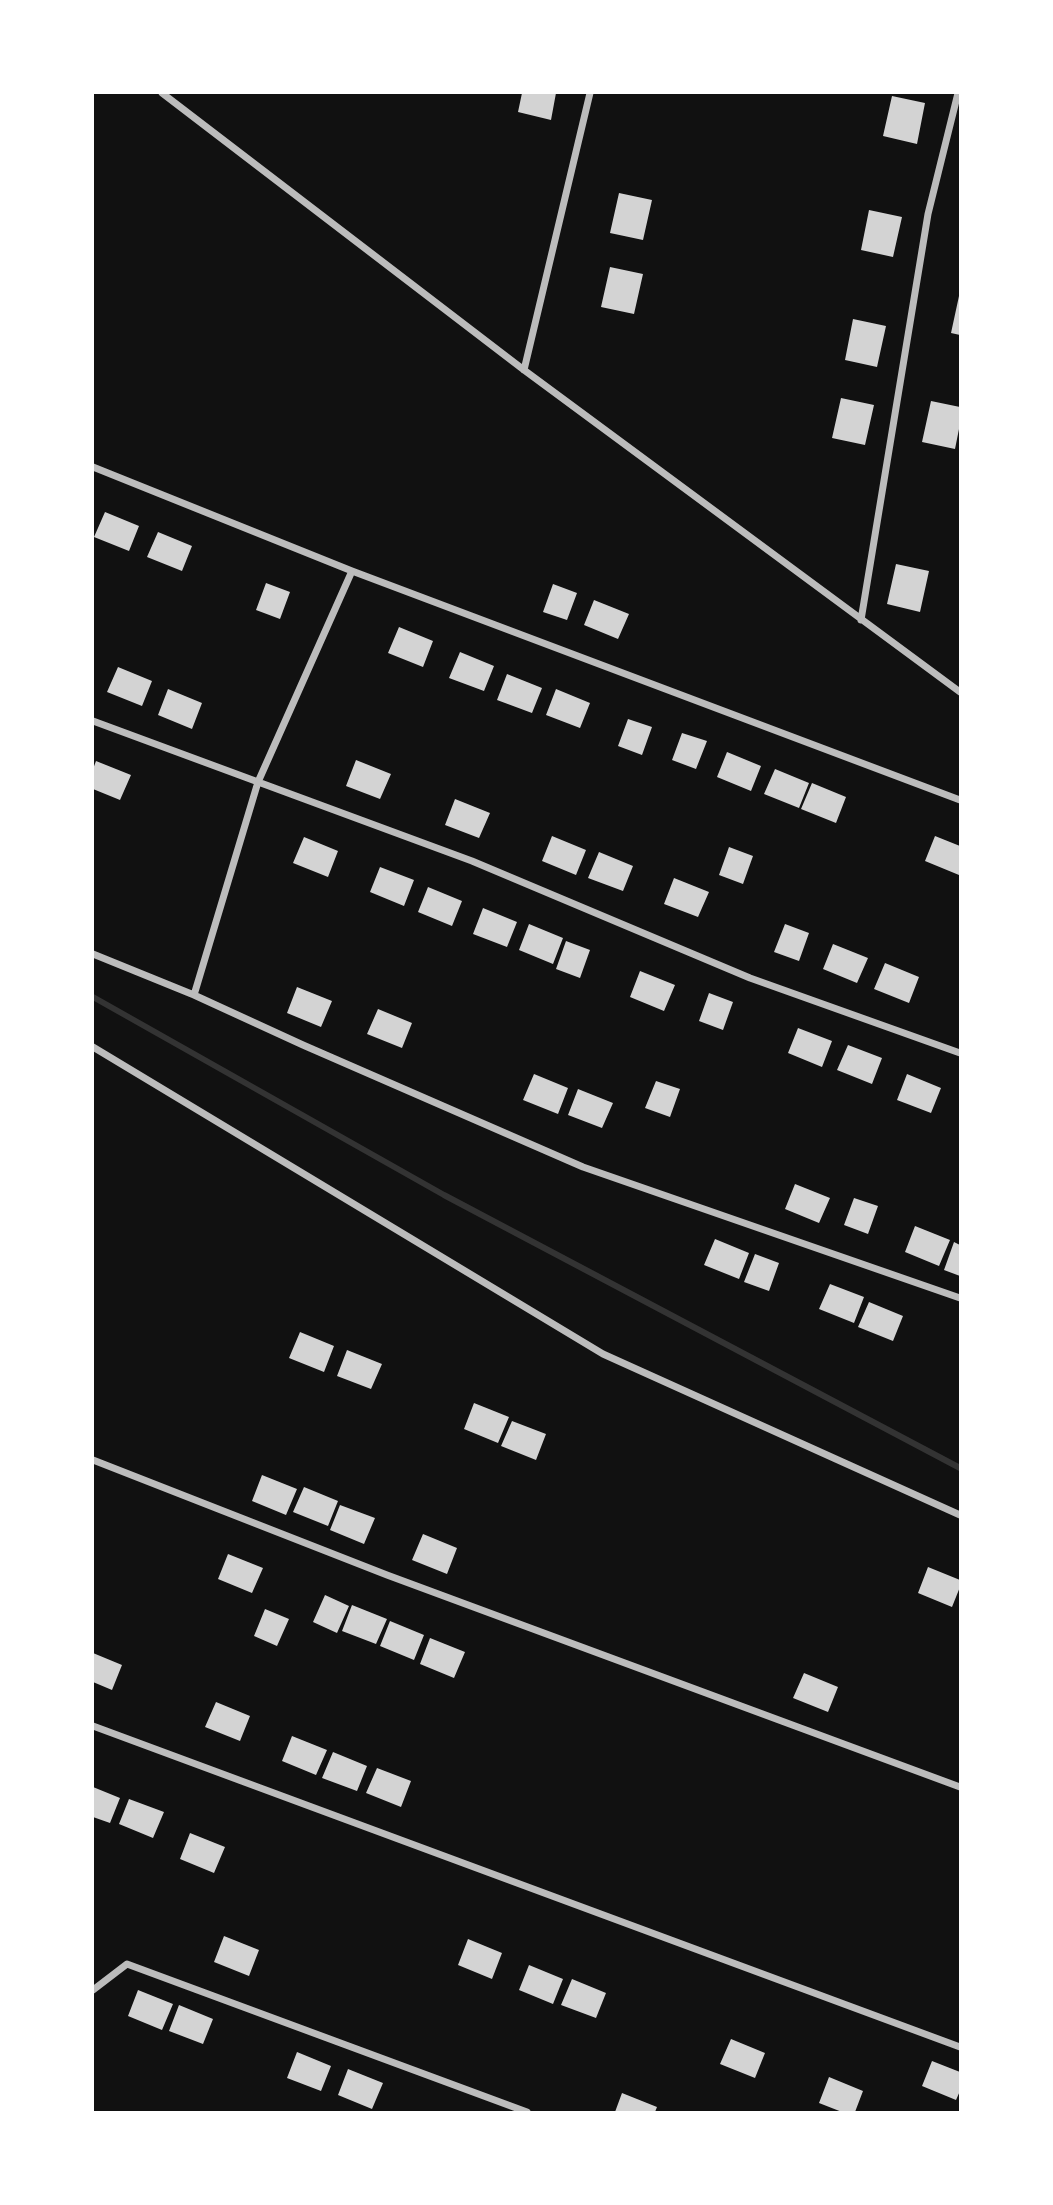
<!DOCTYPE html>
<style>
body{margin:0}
#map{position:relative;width:1053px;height:2205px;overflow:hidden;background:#111;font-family:Arial,sans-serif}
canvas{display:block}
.frame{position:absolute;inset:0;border:94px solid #fff;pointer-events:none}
</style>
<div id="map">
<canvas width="1053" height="2205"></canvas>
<div class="frame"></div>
</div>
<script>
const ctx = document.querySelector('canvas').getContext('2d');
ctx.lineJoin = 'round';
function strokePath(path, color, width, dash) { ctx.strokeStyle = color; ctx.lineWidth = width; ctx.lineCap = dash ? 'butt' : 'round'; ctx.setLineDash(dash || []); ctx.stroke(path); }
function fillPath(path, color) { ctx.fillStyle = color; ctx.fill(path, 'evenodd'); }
const stream = new Path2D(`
 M93 997 444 1195 960 1468`);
const building = new Path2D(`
 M522 93H556L551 120 518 112Z
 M892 96 925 103 917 144 883 136Z
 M619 193 652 200 643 240 610 233Z
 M869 210 902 217 893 257 861 250Z
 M610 267 643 274 634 314 601 307Z
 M959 296 960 297V335L951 333Z
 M853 319 886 326 877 367 845 360Z
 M841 398 874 405 865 445 832 438Z
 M931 401 960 407V424L955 449 922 442Z
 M105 512 139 526 129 551 94 537Z
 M158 532 192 546 182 571 147 557Z
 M896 564 929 571 920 612 887 604Z
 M266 583 290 592 280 619 256 610Z
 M553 584 577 593 567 620 543 612Z
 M594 600 629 614 618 639 584 625Z
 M399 627 433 641 423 667 388 653Z
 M460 652 494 666 484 691 449 678Z
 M118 667 152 681 142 706 107 692Z
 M507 674 542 688 532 713 497 700Z
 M168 689 202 703 192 729 158 715Z
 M556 689 590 703 580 728 546 715Z
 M628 719 652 727 642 755 618 746Z
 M682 733 707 741 696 769 672 760Z
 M727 752 761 766 751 791 717 777Z
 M356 760 391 774 380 799 346 786Z
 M96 761 131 775 120 800 93 789V769Z
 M775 769 809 783 799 808 764 794Z
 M812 783 846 797 836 823 801 809Z
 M455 799 490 813 479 838 445 825Z
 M552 836 586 850 576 875 542 861Z
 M935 836 960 846 959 875 925 861Z
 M304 837 338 851 328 877 293 863Z
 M729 847 753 856 743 884 719 875Z
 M599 852 633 866 623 891 588 878Z
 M380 867 414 880 404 906 370 892Z
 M674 878 709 892 698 917 664 904Z
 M428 887 462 901 452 926 418 912Z
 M483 908 517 922 507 947 473 934Z
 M529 924 563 938 553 964 519 950Z
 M785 924 809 933 799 961 774 952Z
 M566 941 590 950 580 978 556 969Z
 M833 944 868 958 857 983 823 969Z
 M885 963 919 977 909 1003 874 989Z
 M640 971 675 985 664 1011 630 997Z
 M297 987 332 1001 321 1027 287 1013Z
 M709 993 733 1002 723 1030 699 1021Z
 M378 1009 412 1023 402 1048 367 1034Z
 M798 1028 832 1041 822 1067 788 1053Z
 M848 1045 882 1058 872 1084 837 1070Z
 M534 1074 568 1088 558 1114 523 1100Z
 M907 1074 941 1088 931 1113 897 1100Z
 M656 1081 680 1089 670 1117 645 1108Z
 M578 1089 613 1103 602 1128 568 1115Z
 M795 1184 830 1198 819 1223 785 1209Z
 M854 1198 878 1206 868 1234 844 1225Z
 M915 1226 950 1240 939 1266 905 1252Z
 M715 1239 749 1253 739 1279 704 1265Z
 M954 1242 960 1245V1276L944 1270Z
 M755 1254 779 1263 769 1291 744 1282Z
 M830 1284 864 1297 854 1323 819 1309Z
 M869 1302 903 1316 893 1341 858 1327Z
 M300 1332 334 1346 324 1372 289 1358Z
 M347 1350 382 1364 371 1389 337 1376Z
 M474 1403 509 1417 498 1443 464 1429Z
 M512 1421 546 1434 536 1460 501 1446Z
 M262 1475 297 1489 286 1515 252 1501Z
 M304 1487 338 1501 328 1526 293 1512Z
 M340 1505 375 1518 364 1544 330 1530Z
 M423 1534 457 1548 447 1574 412 1560Z
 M228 1554 263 1568 252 1593 218 1579Z
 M928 1567 960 1580V1587L952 1607 918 1593Z
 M325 1595 349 1606 337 1633 313 1622Z
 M352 1605 387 1619 376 1644 342 1631Z
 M265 1609 289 1619 277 1646 254 1636Z
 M390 1621 424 1635 414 1660 380 1646Z
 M430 1638 465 1652 454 1678 420 1664Z
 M93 1653 122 1665 112 1690 93 1682Z
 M804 1673 838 1687 828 1712 793 1698Z
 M216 1702 250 1716 240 1741 205 1727Z
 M292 1736 327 1750 316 1775 282 1761Z
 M333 1752 367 1766 357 1791 322 1778Z
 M377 1768 411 1781 401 1807 366 1793Z
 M93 1787 120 1798 110 1823 93 1817Z
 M129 1799 164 1812 153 1838 119 1824Z
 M190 1833 225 1847 214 1873 180 1859Z
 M224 1936 259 1950 249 1976 214 1962Z
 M468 1939 502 1953 492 1979 458 1965Z
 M529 1965 563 1979 553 2004 519 1990Z
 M572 1979 606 1993 596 2018 561 2005Z
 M138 1990 173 2004 162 2030 128 2016Z
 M179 2005 213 2019 203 2044 169 2031Z
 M731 2039 765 2053 755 2078 720 2064Z
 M297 2052 331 2066 321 2091 287 2078Z
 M932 2061 960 2072V2091L956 2100 922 2086Z
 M348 2069 383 2083 372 2109 338 2095Z
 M829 2077 863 2091 855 2112H842L819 2103Z
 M622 2093 657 2107 655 2112H615Z`);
const minor = new Path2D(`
 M162 93 524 370 960 692
 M524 370 590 93
 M93 467 352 571 960 800
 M861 620 928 214 958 93
 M93 721 472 861 750 978 960 1053
 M93 954 194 995 303 1045 583 1167 960 1298
 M194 995 258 782 352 571
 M93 1047 603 1354 960 1515
 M93 1460 387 1575 960 1787
 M93 1726 960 2047
 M93 1990 127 1964 527 2112`);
strokePath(stream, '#333', 6);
fillPath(building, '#d3d3d3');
strokePath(minor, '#bcbcbc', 7);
</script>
